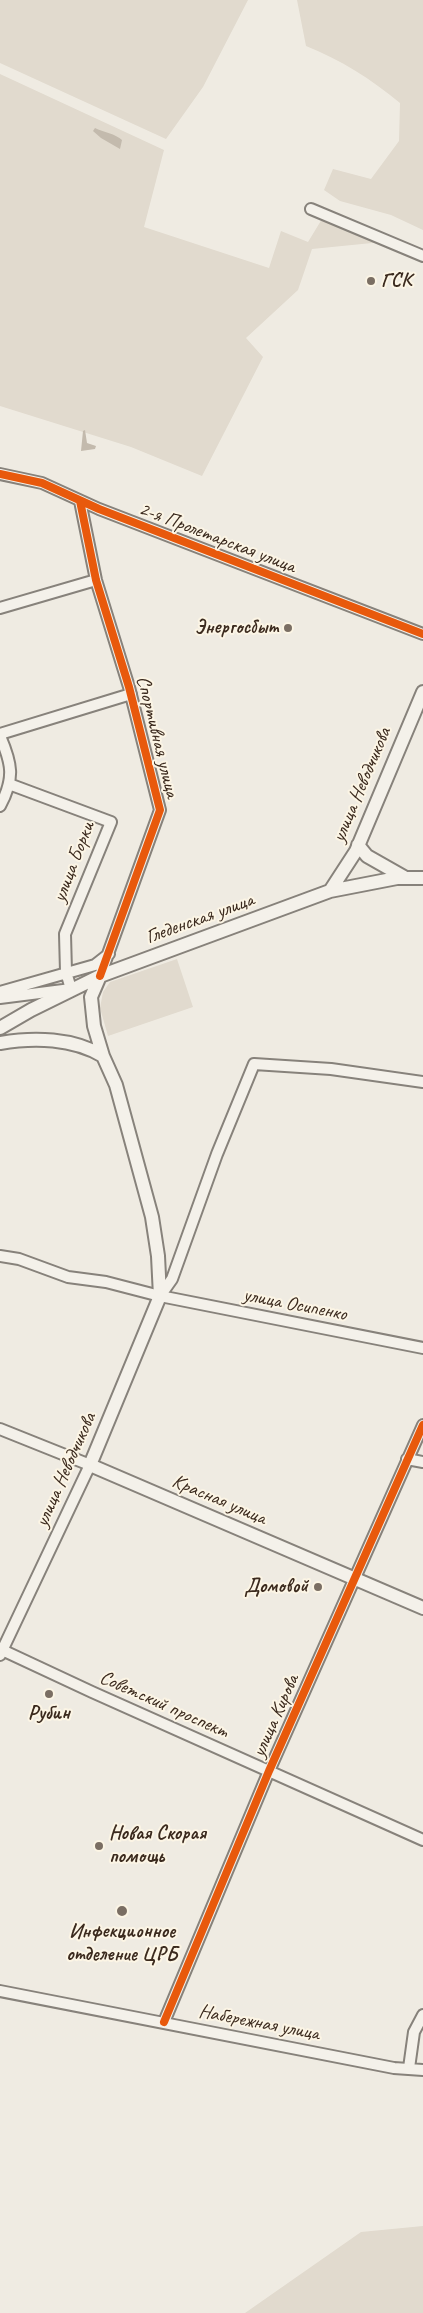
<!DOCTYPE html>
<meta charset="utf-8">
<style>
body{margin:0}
canvas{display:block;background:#efebe2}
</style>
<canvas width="423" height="2313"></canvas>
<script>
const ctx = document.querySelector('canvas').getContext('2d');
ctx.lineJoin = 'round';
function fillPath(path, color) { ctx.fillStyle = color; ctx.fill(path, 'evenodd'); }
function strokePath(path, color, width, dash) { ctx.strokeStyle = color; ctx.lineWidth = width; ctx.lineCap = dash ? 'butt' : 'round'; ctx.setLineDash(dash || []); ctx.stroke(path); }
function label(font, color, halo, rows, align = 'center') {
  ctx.font = font + ' Caveat,sans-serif'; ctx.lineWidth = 4; ctx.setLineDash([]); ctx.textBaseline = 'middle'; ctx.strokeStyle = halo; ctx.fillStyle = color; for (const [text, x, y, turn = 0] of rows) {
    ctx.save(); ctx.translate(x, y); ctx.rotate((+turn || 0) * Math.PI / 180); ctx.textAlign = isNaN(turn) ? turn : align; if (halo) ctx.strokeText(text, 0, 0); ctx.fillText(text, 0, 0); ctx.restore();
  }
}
const green = new Path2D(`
 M0 0H248L203 87 166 139 0 63Z
 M297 0H423V230L391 215 340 201 324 190 333 169 371 179 399 141 400 103C371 79 341 60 306 46Z
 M0 74 164 150 144 227 269 268 281 231 308 242 322 219 382 242 312 249 298 290 246 338 263 357 202 476 131 447 0 406Z
 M177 959 193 1007 108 1036 100 1008 103 992 110 982Z
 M423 2226V2313H245L361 2232Z`);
const water = new Path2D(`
 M95 128C103 132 116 134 122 140L120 149 101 138 93 131Z
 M85 430 87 443 96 446 95 449 81 451 83 431Z`);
const minor = new Path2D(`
 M311 209 423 256
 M0 474 42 483 99 509 423 634
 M80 501 96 580 129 687 160 810 100 976
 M0 608 96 580
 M0 734 131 694
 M0 736C12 764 15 778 0 806
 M0 992 95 965 109 954
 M0 998 71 989 66 972 65 934 111 822 9 784
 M0 1256 19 1259 68 1277 106 1282 160 1296 423 1348
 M160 1296 172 1279 217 1154 254 1064 331 1069 423 1082
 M0 1429 90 1465 0 1655
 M407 1459 423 1462
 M0 1649 92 1692 423 1840
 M0 1991 394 2068 423 2070
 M164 2022 269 1771 423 1425
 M409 2068 414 2032 423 2015`);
const major = new Path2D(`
 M358 845 367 856 404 877
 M330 891 356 851 423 692
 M100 976 91 997 94 1026 103 1056 116 1085 152 1217 158 1256 160 1296 90 1465 423 1608
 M0 1028 31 1010 100 976 330 891 397 878H423
 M0 1043C34 1037 73 1038 103 1056`);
const cycleway = new Path2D(`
 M0 474 42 483 99 509 423 634
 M80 501 96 580 129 687 160 810 100 976
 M164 2022 269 1771 423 1425`);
const markers = [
 [371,281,5,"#7a6e63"],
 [288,628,5,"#7a6e63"],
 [318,1587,5,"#7a6e63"],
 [49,1694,5,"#7a6e63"],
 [99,1846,5,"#7a6e63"],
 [122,1911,6,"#7a6e63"]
];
const poiNames = [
 ["ГСК",381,281],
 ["Энергосбыт",278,628,"right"],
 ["Домовой",308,1587,"right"],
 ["Рубин",49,1714,"center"],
 ["Новая Скорая",109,1834],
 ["помощь",109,1857],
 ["Инфекционное",122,1932,"center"],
 ["отделение ЦРБ",122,1955,"center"]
];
const streetNames = [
 ["2-я Пролетарская улица",217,538,21],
 ["Спортивная улица",157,737,76],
 ["улица Неводчикова",362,785,-67],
 ["улица Борки",74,862,-69],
 ["Гледенская улица",200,919,-20],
 ["улица Осипенко",295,1305,11],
 ["улица Неводчикова",66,1470,-66],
 ["Красная улица",219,1500,23],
 ["Советский проспект",164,1705,24],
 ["улица Кирова",276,1716,-66],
 ["Набережная улица",259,2023,11]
];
fillPath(green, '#e1dace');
fillPath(water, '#c3baad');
strokePath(minor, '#87827b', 14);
strokePath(major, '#87827b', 16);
strokePath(minor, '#f4f1ea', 10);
strokePath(major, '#f4f1ea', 12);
strokePath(cycleway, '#e8590c', 8);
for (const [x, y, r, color] of markers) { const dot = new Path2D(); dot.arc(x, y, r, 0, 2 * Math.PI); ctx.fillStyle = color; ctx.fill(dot); strokePath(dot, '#fcf5e5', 2); }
label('bold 20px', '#3b2a1e', '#fcf5e5', poiNames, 'left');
label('20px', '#3b2a1e', '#fcf5e5', streetNames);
</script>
